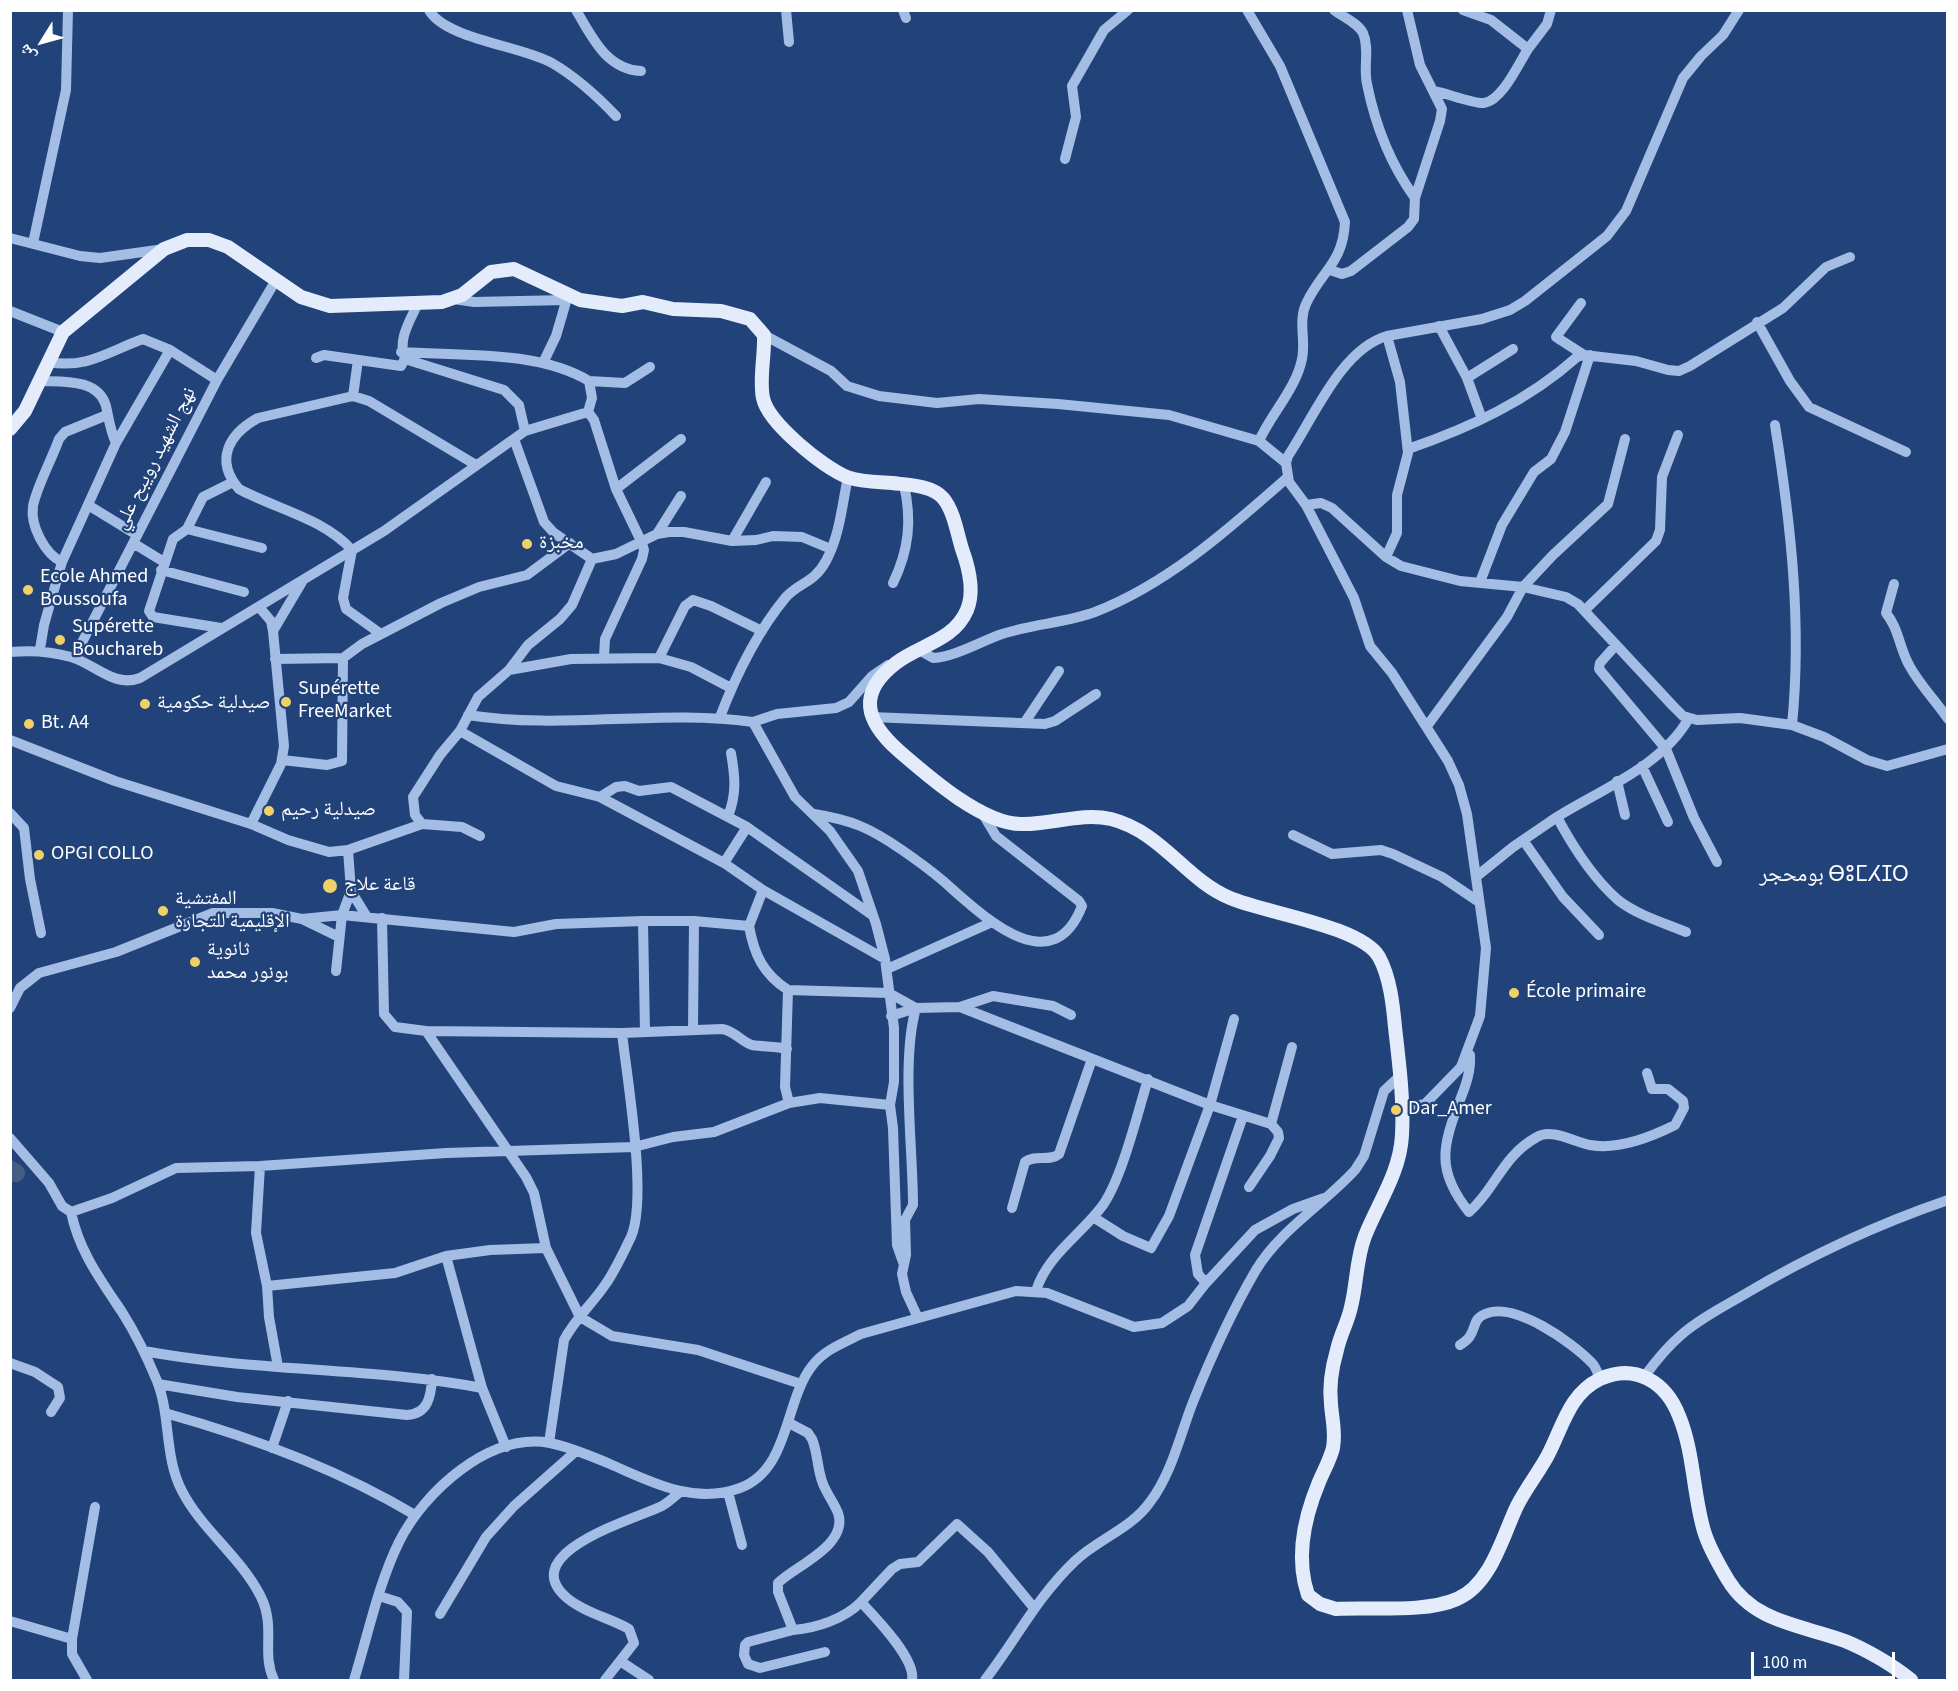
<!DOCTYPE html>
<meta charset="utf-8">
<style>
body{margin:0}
#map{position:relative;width:1958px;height:1691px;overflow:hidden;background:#224379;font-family:"Source Sans 3","Noto Naskh Arabic",sans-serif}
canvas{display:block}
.frame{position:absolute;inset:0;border:12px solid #fff;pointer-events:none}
.north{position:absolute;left:12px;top:12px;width:60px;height:60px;-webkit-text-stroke:4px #224379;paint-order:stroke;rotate:233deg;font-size:16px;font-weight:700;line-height:24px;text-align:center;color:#fff}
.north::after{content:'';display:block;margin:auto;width:21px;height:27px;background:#fff;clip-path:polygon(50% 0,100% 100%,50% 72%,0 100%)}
.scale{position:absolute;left:1751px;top:1652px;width:144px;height:27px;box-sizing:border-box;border:3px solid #fff;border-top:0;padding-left:8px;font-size:18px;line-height:21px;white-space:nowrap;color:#fff;-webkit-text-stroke:4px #224379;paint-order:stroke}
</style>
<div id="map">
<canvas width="1958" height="1691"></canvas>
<div class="frame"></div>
<div class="north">ش</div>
<div class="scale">100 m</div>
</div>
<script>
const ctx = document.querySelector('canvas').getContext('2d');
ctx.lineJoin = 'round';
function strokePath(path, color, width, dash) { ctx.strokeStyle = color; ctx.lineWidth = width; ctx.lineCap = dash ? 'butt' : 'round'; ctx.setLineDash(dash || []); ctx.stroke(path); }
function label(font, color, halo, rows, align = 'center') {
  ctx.font = font + ' "Source Sans 3","Noto Naskh Arabic","Noto Sans Tifinagh",sans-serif'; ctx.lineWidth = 4.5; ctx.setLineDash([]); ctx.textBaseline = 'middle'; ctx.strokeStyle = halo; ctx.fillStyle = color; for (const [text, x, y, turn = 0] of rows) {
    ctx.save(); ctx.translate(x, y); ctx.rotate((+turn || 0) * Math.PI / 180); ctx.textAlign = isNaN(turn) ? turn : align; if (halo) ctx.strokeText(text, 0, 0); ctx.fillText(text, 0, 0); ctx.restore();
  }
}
const river = new Path2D(`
 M10 1169 16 1173`);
const minor = new Path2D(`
 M429 10C445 39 522 46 552 63 576 77 597 96 616 116
 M576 10C592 37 606 69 641 71
 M786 10 789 42
 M903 10 906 18
 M1247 10 1280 66 1345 222C1343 264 1321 271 1306 304 1298 321 1306 341 1302 359 1296 389 1271 414 1259 441L1286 463
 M1334 10C1343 17 1358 23 1363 33 1370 49 1363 67 1367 84 1375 124 1391 165 1415 198
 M1463 10 1491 20 1528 49 1547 24 1551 10
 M1434 91C1446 93 1474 104 1484 103 1502 101 1519 63 1528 49
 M1065 159 1076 117 1072 86 1104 30 1128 10
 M10 238 80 256 100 258 164 249
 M33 243 66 90 68 10
 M1330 270 1342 274 1351 271 1408 227 1414 219 1415 198 1440 121 1442 109 1420 65 1407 10
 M454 299 474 302 566 300
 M1581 303 1556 337 1584 355
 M10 311 63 332
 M1757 322 1790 381 1809 407 1906 452
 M1439 326 1467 378 1482 419
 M764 335 831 371 847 386 879 396 937 403 979 399 1058 404 1169 415 1259 441
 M401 352C461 356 537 350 589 381L592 398 588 412
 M316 358 324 355 401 366 405 359
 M48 362C87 369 107 352 143 339L170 350 217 380
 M543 363 556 336 568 295
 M1467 378 1513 349
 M39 381C62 382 98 378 106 406 109 419 110 430 116 443L62 562 44 625 40 649
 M589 381 625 383 650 367
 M353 396 358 360
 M1775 425C1791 525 1802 624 1792 725
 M525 431 588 412 594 420 616 489 642 543 644 550 642 559 605 639 604 657
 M514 439 544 522 554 533 592 559
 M116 443 170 350
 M1408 449C1469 428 1528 401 1577 357L1584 355 1636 361 1668 370 1679 371 1690 366 1783 308 1826 267 1850 257
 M616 489 681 439
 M88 505 137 535
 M1306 505 1321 503 1332 508 1386 557 1401 566 1460 581 1523 587 1566 597 1578 604 1673 706 1683 716 1697 720 1740 718 1792 725 1824 737 1867 760 1887 766 1948 749
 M187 529 262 548
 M657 534 681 496
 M732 541 766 482
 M133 543 164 562
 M1386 557 1397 533V495L1408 453 1400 382 1387 336
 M62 562C45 554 30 526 33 506 37 486 52 459 59 439L65 432 107 415
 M161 570 244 592
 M1480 582 1502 525 1534 472 1551 459 1565 432 1590 355
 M893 583C909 550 912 520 904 485
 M1894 584 1886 613C1899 629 1899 647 1909 665 1919 684 1935 700 1948 719
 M1585 610 1656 541 1660 530 1662 477 1678 435
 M221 628 153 617 149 611 173 539 187 529 203 497 233 482
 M273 631 302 582
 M381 634 346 609 343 598 352 550C323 518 276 509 239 489 214 460 229 434 258 418L353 396 369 401 476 465
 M1616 645 1600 663 1599 669 1666 749 1694 818 1717 862
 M921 651 933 658C957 656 979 642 1002 634 1032 624 1065 623 1095 612 1168 584 1230 528 1288 477
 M10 652C32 650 50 651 71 657 95 664 114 688 140 678L384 531 525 431 519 405 504 390 405 359C397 340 410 321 418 303
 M74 658 217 380 276 280
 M659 658 685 606 693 600 711 606 762 631
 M275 659 343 658 362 644 441 603 479 587 527 575 570 543
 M888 665 872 676 849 702 836 708 777 714 753 722 795 797 830 831 858 871 876 924 885 959 894 1028V1082L890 1105 893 1128 897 1245 903 1262
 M509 670 571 659 659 658 691 667 731 688
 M468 715C562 730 659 709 753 722
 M720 717C736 675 757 632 786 597 800 582 814 583 826 561 840 535 842 505 848 477
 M871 717 1045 724 1055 721 1096 694
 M1025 722 1059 671
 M1427 726 1507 617 1523 587 1553 555 1608 504 1625 439
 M460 731 556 786 600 797 724 863 763 890
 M10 740 115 781 251 824 288 840 329 852 348 850 351 891 342 915 302 919
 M282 760 327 765 342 761 343 658
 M1642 766 1668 822
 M1617 781 1625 815
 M600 797 616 787 625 786 639 791 671 787 747 827
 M10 813 24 828 30 879 41 933
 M814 814C852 820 870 828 902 850 915 859 929 869 942 880 978 911 1051 986 1082 906L1079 901 996 836 981 811
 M728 816C737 794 735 776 731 753
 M1557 817C1602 789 1662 766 1689 718
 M251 824 281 764 284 746 273 631 271 621 259 607
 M422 824 415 815 413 797 440 755 460 731 478 697 509 670 528 645 560 619 572 605 592 559 616 554 657 534 669 532H684L732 541 756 540 773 536 802 537 831 549
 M1293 835 1332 854 1381 850 1393 854 1442 877 1479 902
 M1523 840 1563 897 1599 935
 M348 850 422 824 462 827 480 836
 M724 863 747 827 872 915
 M1477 876 1513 847 1557 817C1572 845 1594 879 1618 900 1637 915 1664 923 1686 932
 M351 891 367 917
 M382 918 384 1014 395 1027 426 1031 622 1033 722 1029C735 1031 740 1041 752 1045 764 1047 776 1046 787 1049
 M643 921 645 1032
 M749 926 763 890 885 959
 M887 969 990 923
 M336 971 342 915 514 932 556 924 643 921H694L749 926C754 954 763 974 788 990L889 993 916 1008C901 1060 913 1149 913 1205L905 1220 906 1255 902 1274 906 1292 918 1318
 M788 990 785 1087 789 1103 820 1098 890 1105
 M960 1007 993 996 1053 1006 1071 1015
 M10 1008 20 988 39 973 116 952 213 913H272L302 919 339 937
 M891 1016 916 1008 960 1007 1210 1105 1271 1124 1278 1132 1279 1138 1270 1156 1249 1187
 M693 1030 694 921
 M426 1031 526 1177 534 1193 546 1248 580 1317 612 1336 698 1350 801 1384
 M1470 1055C1471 1071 1466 1085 1460 1100 1442 1147 1436 1171 1469 1212 1495 1190 1502 1156 1537 1137 1552 1128 1574 1142 1590 1145 1617 1150 1651 1137 1675 1125L1684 1108 1683 1101 1668 1089H1652L1647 1073
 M1402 1109 1425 1104 1461 1067 1480 1016 1486 948 1467 814 1459 785 1448 761 1392 673 1370 646 1354 598 1306 505 1289 482 1286 463 1288 456C1313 419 1341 349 1387 336L1482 319 1510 310 1525 301 1607 236 1626 211 1683 78 1701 56 1723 35 1739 10
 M1271 1124 1292 1047
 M10 1138 49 1183 62 1206 71 1212 112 1198 176 1168 260 1166 446 1153 634 1147 673 1137 714 1132 789 1103
 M260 1166 256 1233 267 1286
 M1012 1208 1025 1162C1035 1154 1050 1162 1059 1154L1092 1059
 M71 1212C79 1251 100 1279 122 1312 136 1334 147 1357 157 1381 171 1416 164 1457 182 1491 202 1530 241 1557 261 1597 276 1628 261 1653 274 1680
 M1093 1217 1123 1236 1151 1248 1169 1216 1210 1105 1234 1019
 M446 1256 482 1388 506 1447
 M1206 1283 1198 1274 1195 1255 1243 1116
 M1036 1291C1047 1255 1081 1235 1103 1205 1122 1178 1138 1112 1148 1079
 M1460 1345C1463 1343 1468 1340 1470 1336 1476 1327 1473 1319 1485 1314 1514 1301 1572 1342 1592 1363 1596 1367 1598 1374 1600 1379
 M144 1351C256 1372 370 1367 482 1388
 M10 1363 35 1372 58 1387 60 1398 51 1412
 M278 1367 269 1317 267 1286 395 1273 446 1256 490 1250 546 1248
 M1644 1377C1655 1362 1666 1348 1680 1336 1699 1319 1723 1307 1745 1294 1809 1256 1878 1224 1948 1200
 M158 1384 237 1397 407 1415C428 1414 431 1396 432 1379
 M165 1413C251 1437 338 1469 415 1515
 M789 1423 808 1433 812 1439C818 1453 817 1469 823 1484 827 1494 834 1503 838 1513 849 1545 795 1566 778 1583V1592L793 1630 748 1642 745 1645 744 1655 748 1664 760 1668 825 1652
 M549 1443 564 1340C575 1319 592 1304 605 1285 615 1271 623 1253 631 1237 648 1198 627 1079 622 1033
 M272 1448 288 1401
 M728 1492 742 1545
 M379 1596 398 1602 407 1612 404 1680
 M861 1602 892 1569 900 1564 918 1562 957 1524 988 1552 1034 1608
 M440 1614 486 1537 514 1506 575 1452
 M10 1621 72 1639V1654L87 1680
 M793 1630C817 1628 844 1619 861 1602 876 1618 916 1659 912 1680
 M72 1639 95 1507
 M354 1680C368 1635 378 1585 399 1542 424 1492 489 1432 550 1443 570 1447 591 1456 610 1464 651 1482 694 1505 740 1488 790 1469 784 1402 812 1366 824 1350 843 1343 861 1334L1016 1291 1047 1293 1134 1327 1162 1323 1188 1306 1206 1283 1255 1230 1293 1209 1324 1198
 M605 1680 620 1661
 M649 1680 620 1661 634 1643 629 1629C610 1618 585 1613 567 1598 514 1553 635 1519 662 1506 669 1502 674 1497 680 1492
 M985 1680C1016 1640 1037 1597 1075 1561 1098 1539 1131 1529 1150 1502 1172 1473 1180 1435 1193 1402 1211 1357 1232 1311 1256 1270 1280 1230 1324 1204 1355 1170L1364 1156 1384 1091 1400 1076`);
const major = new Path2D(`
 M10 429 25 411 63 332 164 249 187 240H209L228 247 301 297 330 306 442 302 462 295 491 272 514 269 580 300 622 306 643 302 673 309 721 311 750 319 764 335C765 355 759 379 763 398 768 423 823 467 847 477 861 482 878 482 892 483 908 485 932 485 943 498 954 511 957 533 962 549 969 568 975 591 967 610 954 641 919 645 896 663 857 693 865 721 899 751 928 776 982 824 1021 824 1051 825 1081 812 1111 819 1162 832 1186 880 1230 898 1265 913 1361 926 1379 957 1390 977 1393 1005 1395 1027 1399 1063 1404 1100 1402 1135 1400 1173 1378 1203 1365 1236 1356 1259 1357 1284 1351 1307 1348 1322 1340 1335 1337 1350 1332 1367 1329 1386 1331 1404 1332 1420 1336 1431 1333 1448 1330 1460 1324 1470 1319 1482 1304 1518 1295 1557 1308 1595L1320 1604 1336 1609C1371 1607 1426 1613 1457 1599 1491 1585 1503 1535 1517 1506 1526 1488 1539 1472 1548 1455 1563 1426 1569 1394 1600 1379 1635 1363 1666 1382 1679 1416 1694 1452 1693 1494 1704 1531 1709 1548 1719 1565 1728 1580 1754 1623 1802 1625 1845 1641 1867 1650 1893 1665 1911 1680`);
const markers = [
 [527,544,6,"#f0d167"],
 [28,590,6,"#f0d167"],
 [60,640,6,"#f0d167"],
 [286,702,6,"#f0d167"],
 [145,704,6,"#f0d167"],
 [29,724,6,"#f0d167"],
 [269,811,6,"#f0d167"],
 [39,855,6,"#f0d167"],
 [330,886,8,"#f0d167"],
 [163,911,6,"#f0d167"],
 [195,962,6,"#f0d167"],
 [1514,993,6,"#f0d167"],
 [1396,1110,6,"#f0d167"]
];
const streetNames = [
 ["نهج الشهيد رويبح علي",156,459,-63]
];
const poiNames = [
 ["مخبزة",539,544],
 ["Ecole Ahmed",40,578],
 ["Boussoufa",40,601],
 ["Supérette",72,628],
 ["Bouchareb",72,651],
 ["Supérette",298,690],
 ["FreeMarket",298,713],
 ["صيدلية حكومية",157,704],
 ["Bt. A4",41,724],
 ["صيدلية رحيم",281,811],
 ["OPGI COLLO",51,855],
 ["قاعة علاج",344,886],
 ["المفتشية",175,900],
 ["الإقليمية للتجارة",175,923],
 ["ثانوية",207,951],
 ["بونور محمد",207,974],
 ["École primaire",1526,993],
 ["Dar_Amer",1408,1110]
];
const quarterNames = [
 ["بومحجر ⴱⵓⵎⵃⵊⵔ",1834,876]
];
strokePath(river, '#455d85', 18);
strokePath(minor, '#a4bde4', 10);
strokePath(major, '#e4ecfc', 14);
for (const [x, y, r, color] of markers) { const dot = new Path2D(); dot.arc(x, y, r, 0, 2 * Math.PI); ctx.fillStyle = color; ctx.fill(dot); strokePath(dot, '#224379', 2); }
label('20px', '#fff', '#224379', streetNames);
label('20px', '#fff', '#224379', poiNames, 'left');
label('22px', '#fff', '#224379', quarterNames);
</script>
